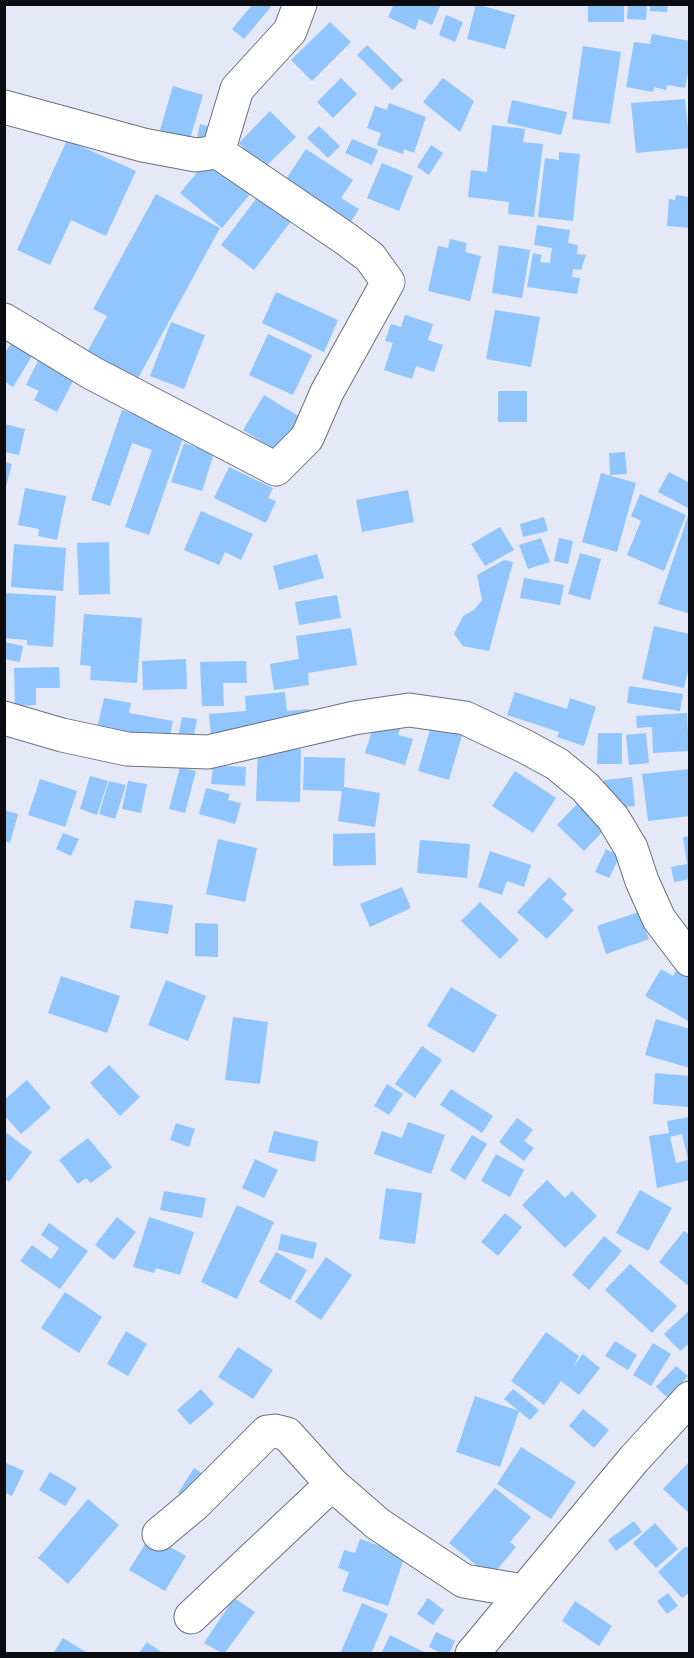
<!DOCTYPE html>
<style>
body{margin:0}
#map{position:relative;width:694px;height:1658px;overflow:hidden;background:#e4e8f7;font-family:"PT Sans",sans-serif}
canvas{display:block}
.frame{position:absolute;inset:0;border:6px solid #0b0c11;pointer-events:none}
</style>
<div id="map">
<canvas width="694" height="1658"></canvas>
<div class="frame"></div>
</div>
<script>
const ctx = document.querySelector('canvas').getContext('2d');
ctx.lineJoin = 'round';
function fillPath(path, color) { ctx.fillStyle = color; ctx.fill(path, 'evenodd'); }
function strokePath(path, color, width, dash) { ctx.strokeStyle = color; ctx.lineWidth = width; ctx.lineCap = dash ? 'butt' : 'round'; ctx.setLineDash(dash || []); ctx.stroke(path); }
const building = new Path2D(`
 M253 4H268L271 7 244 39 232 29Z
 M394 4H441L432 25 419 19 415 30 388 17Z
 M476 4 515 15 505 49 467 39Z
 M588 4H624V22H588Z
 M628 4H647L646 20 627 19Z
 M650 4H668L667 12 650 11Z
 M446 15 463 22 455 42 439 35Z
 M330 22 351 42 312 81 291 60Z
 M652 34 690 41V63L685 88 667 85 666 90 654 87 653 92 626 87 634 42 650 44Z
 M367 45 403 80 392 90 357 55Z
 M583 46 621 52 610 124 572 119Z
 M341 78 357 94 333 118 317 102Z
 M443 78 474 101 460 132 423 102Z
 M173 86 203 95 190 139 160 130Z
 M685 99 690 148 636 153 631 103Z
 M512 100 567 112 561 135 507 123Z
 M389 103 426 117 414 153 404 149 403 154 377 145 381 133 367 128 375 106 387 110Z
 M270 111 296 137 264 168 239 143Z
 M200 124 210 127 216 148 196 143Z
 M492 125 525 129 523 142 543 144 534 217 508 214 509 202 468 197 471 170 487 172Z
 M319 126 340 146 328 158 307 138Z
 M352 139 378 150 372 165 345 153Z
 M67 140 136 171 106 236 71 220 50 265 17 250Z
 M431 145 443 153 429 175 417 167Z
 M306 149 353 180 341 198 359 209 349 225 281 187Z
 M214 152 256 187 222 228 180 193Z
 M559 152 580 154 573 221 538 217 545 158 559 160Z
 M382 163 413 176 399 211 367 198Z
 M156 194 220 228 137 380 87 352 107 316 93 309Z
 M259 195 292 220 254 270 221 245Z
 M676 195 690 197V228L667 226 669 199 675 200Z
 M537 225 570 230 568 243 578 245 577 254 586 255 581 270 573 269 572 277 580 278 577 294 527 287 533 253 542 255 540 262 550 263 552 248 534 245Z
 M450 239 467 243 465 252 481 256 470 301 428 291 438 246 448 248Z
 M499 245 530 250 522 298 492 293Z
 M276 292 338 320 324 352 262 323Z
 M495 310 540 317 531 367 486 359Z
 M405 315 433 324 428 340 443 345 434 372 416 366 412 379 384 370 393 343 385 341 391 324 401 327Z
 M171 322 205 335 184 389 150 376Z
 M268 334 312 355 293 395 249 375Z
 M15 338 35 351 13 387 4 381V354Z
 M41 355 77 373 57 412 34 400 39 391 26 385Z
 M498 391H527V422H498Z
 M264 395 305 420 283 455 243 430Z
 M122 410 185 432 149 535 125 527 152 450 132 443 110 506 91 500Z
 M4 424 25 429 19 455 4 452Z
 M184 443 214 453 202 491 171 482Z
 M625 452 627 474 610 475 609 453Z
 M4 462 12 464 5 490H4Z
 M229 467 273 488 268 498 276 501 266 523 214 498Z
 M669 472 690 483V509L658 492Z
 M601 473 636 483 617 552 582 542Z
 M25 488 66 496 57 540 38 536 39 529 18 525Z
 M408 490 414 522 362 532 356 500Z
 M640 494 686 515 664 571 627 555 641 521 631 516Z
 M201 511 253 534 241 560 225 552 219 565 184 550Z
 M688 516H690V614L658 604Z
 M544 517 548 531 523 537 520 524Z
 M500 527 514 550 485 566 471 544Z
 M541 538 550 562 528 569 519 545Z
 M559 538 573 541 568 564 554 561Z
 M109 542 110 594 79 595 77 543Z
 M14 544 66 548 63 591 11 587Z
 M580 553 601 559 590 600 568 594Z
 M317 554 324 578 279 590 273 566Z
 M504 560 513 562 489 651 463 646 454 634 463 616 474 610 482 600 477 575Z
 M524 578 564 585 560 605 520 598Z
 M5 593 56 596 53 647 27 645V640L4 638Z
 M337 595 341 618 299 625 295 602Z
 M84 614 142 618 137 683 90 680 91 666 80 665Z
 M654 626 690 634V662L684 688 642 679Z
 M351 628 357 665 308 673 309 685 274 690 270 664 299 659 296 636Z
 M4 642 23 646 20 662 4 659Z
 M186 659 187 689 143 690 142 661Z
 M246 661 247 683H223L224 706H202L200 662Z
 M59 667 60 688H36V705L15 706 14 668Z
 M629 686 683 694 680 711 627 703Z
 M285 692 287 711 309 709 311 727 211 736 209 714 246 711 245 696Z
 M515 692 567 709 570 698 596 707 584 746 557 737 559 732 507 715Z
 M104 698 131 703 129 713 173 721 170 735 96 733Z
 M687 713 689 751 653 753 652 727 637 728 636 716Z
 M182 717 197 719 193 740 178 738Z
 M376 718 401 726 398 735 413 739 405 765 365 753Z
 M431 726 462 735 449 780 418 771Z
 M598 733H622V764H597Z
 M646 733 649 763 629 765 626 735Z
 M258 747 301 749 300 802 256 801Z
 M304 757 345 758 344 787 380 793 375 827 338 821 342 791 303 790Z
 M213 765 246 767 245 786 211 784Z
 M180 767 196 771 185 813 169 809Z
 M690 769V816L648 821 642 774Z
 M515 771 556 798 533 833 492 806Z
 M90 776 108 781 97 815 80 809Z
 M632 777 635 806 607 809 604 780Z
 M40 779 77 791 65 827 28 815Z
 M109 781 126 785 115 819 99 814Z
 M128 781 147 784 141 813 122 809Z
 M206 788 230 794 228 800 241 803 235 824 199 814Z
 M581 800 608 826 584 851 557 825Z
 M4 810 18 814 10 843 4 841Z
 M63 833 79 839 71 856 56 849Z
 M375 833 376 865 333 866V834Z
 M690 836V879L674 882 671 867 687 864 683 837Z
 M218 839 257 848 245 902 206 894Z
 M420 840 470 844 467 878 417 873Z
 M606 849 620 856 609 878 595 872Z
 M490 851 531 865 524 887 507 881 502 895 478 887Z
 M549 877 567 894 562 899 574 910 547 939 517 912Z
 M402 887 411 908 370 927 360 904Z
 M135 900 173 905 168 934 130 928Z
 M480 902 519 940 500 959 461 921Z
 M639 912 649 939 606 954 597 926Z
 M195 923 218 924V957L195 956Z
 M680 965 690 970V1022L645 996 661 969 673 976Z
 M61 976 120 996 107 1033 48 1013Z
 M166 980 206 996 188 1041 148 1025Z
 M451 987 497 1015 474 1053 427 1026Z
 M233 1017 268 1022 260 1084 225 1080Z
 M656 1019 690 1029V1068L645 1055Z
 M422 1046 442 1060 415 1098 395 1084Z
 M109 1065 140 1097 120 1116 90 1083Z
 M655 1073 690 1076 688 1107 653 1104Z
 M27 1080 51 1108 21 1134 4 1115V1100Z
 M387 1084 403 1094 389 1115 374 1106Z
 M451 1089 493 1116 482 1133 440 1105Z
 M690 1117V1180L657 1188 649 1136 669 1133 667 1121ZM682 1134 688 1160 676 1163 670 1137Z
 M517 1118 533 1130 524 1141 534 1148 524 1161 499 1142Z
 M408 1122 445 1135 431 1174 374 1154 382 1131 402 1138Z
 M176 1123 195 1129 189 1147 170 1140Z
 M4 1131 32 1152 9 1182 4 1178Z
 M274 1131 318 1141 315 1162 268 1152Z
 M472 1135 487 1144 465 1180 450 1170Z
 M88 1138 112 1167 91 1183 86 1178 78 1184 59 1160Z
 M496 1154 524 1170 510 1197 481 1181Z
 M255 1159 278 1170 264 1198 242 1188Z
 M547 1180 565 1198 572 1191 597 1216 565 1248 522 1205Z
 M386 1188 422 1193 415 1244 379 1239Z
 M640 1190 672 1208 648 1251 616 1233Z
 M164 1191 206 1198 202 1218 160 1210Z
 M237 1205 274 1222 237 1299 201 1282Z
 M505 1213 522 1227 498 1256 481 1242Z
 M117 1217 136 1232 114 1260 95 1245Z
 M149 1217 194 1232 180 1275 156 1268 154 1273 133 1267Z
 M49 1223 88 1251 60 1289 20 1261 32 1245 51 1259 59 1248 41 1235Z
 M684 1231 690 1235V1287L659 1262Z
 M281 1234 317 1243 313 1259 278 1250Z
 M604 1236 622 1251 589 1290 572 1275Z
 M276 1252 307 1270 290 1300 259 1282Z
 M326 1257 352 1275 321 1320 295 1302Z
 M630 1264 677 1306 652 1333 605 1290Z
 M65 1292 102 1317 79 1353 41 1328Z
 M690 1310V1343L680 1351 664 1334Z
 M126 1331 147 1344 128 1376 107 1364Z
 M546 1332 579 1356 573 1367 583 1354 600 1368 579 1395 561 1381 544 1405 511 1381Z
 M615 1341 637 1355 628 1370 605 1356Z
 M653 1343 671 1354 651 1386 633 1375Z
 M238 1347 273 1370 253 1399 218 1377Z
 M676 1366 688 1376 668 1398 656 1387Z
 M201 1389 214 1404 190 1425 177 1410Z
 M513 1389 539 1410 530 1420 504 1399Z
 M475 1396 519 1411 500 1467 456 1452Z
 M583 1409 609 1430 594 1448 569 1426Z
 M521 1447 576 1482 551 1519 497 1484Z
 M690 1461V1514L663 1489Z
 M4 1462 24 1471 12 1496 4 1492Z
 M194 1468 208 1477 192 1502 178 1493Z
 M50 1472 77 1488 65 1506 39 1490Z
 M495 1488 531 1517 510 1542 516 1547 491 1577 449 1543Z
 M88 1499 119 1525 68 1584 38 1558Z
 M634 1521 642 1532 616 1551 608 1540Z
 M655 1523 678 1549 656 1568 633 1543Z
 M150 1536 186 1556 165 1591 129 1570Z
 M360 1539 405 1555 388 1606 342 1591 349 1572 338 1568 344 1550 355 1553Z
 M686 1546 690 1550V1592L682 1598 658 1572Z
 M668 1593 678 1606 667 1614 657 1601Z
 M234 1598 255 1612 224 1654 204 1643Z
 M428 1598 444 1610 433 1625 417 1614Z
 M575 1601 612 1626 599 1646 562 1621Z
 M362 1603 388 1614 371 1654H340Z
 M436 1632 455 1641 449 1654H443L429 1647Z
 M390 1635 428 1654H381Z
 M63 1638 89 1654H53Z
 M147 1642 164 1654H138Z`);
const minor = new Path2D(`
 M4 107 143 145 196 155 218 152 346 239 370 257 388 282 327 392 307 438 276 469 92 373 4 320
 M218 152 237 89 290 31 300 4
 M4 718 62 735 127 749 208 752 354 718 409 710 465 718 524 746 557 764 585 787 613 818 631 848 642 881 659 919 690 960
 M159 1534 195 1504 267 1432 275 1431 287 1434 332 1484 378 1524 464 1581 523 1591
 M191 1617 332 1484`);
const secondary = new Path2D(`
 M472 1654 634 1459 690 1398`);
fillPath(building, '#91c5fd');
strokePath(minor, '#6c6f7c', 35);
strokePath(secondary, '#6c6f7c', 35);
strokePath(minor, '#fff', 33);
strokePath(secondary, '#fff', 33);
</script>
